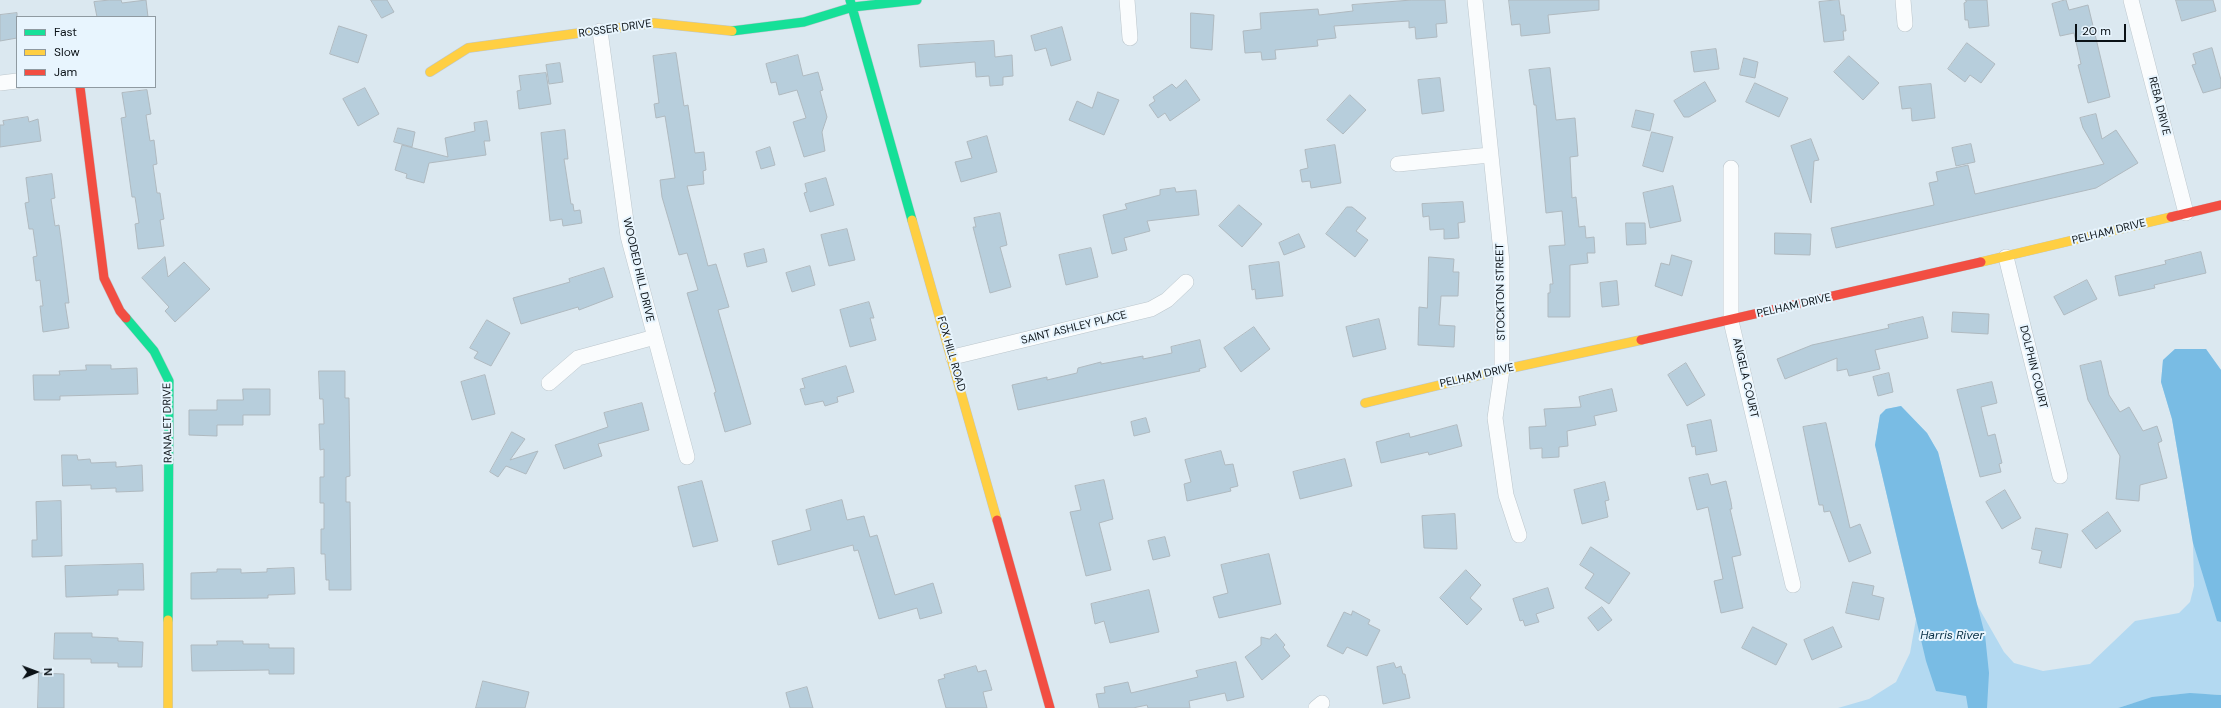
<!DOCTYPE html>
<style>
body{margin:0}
#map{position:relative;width:2221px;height:708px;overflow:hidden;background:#dbe8f0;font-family:"DM Sans",sans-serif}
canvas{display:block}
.legend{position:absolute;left:16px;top:16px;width:140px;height:72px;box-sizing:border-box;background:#e8f5fe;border:1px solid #8f9aa1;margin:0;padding:5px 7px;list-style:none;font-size:12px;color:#0a1116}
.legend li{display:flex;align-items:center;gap:8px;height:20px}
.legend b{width:20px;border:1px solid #8f9aa1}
.north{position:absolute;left:16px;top:652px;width:40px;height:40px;-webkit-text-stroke:3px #e8f5fe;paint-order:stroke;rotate:89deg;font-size:11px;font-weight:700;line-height:16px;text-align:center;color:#0a1116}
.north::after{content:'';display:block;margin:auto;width:14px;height:18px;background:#0a1116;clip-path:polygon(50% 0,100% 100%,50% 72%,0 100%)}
.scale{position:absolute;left:2075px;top:24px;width:51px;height:18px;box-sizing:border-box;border:2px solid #0a1116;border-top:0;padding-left:5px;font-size:12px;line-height:14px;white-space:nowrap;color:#0a1116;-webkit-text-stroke:3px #e8f5fe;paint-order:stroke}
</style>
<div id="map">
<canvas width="2221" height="708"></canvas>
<ul class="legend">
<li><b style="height:5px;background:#16e098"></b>Fast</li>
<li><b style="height:5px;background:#ffcf43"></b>Slow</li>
<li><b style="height:5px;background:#f24e42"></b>Jam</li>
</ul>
<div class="north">N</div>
<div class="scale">20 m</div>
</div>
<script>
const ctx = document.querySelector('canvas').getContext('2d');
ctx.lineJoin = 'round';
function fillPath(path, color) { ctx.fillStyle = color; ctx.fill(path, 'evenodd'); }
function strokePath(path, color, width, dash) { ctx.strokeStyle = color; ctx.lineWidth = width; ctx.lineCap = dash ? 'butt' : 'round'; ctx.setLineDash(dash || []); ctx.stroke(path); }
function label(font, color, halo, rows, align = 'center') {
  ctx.font = font + ' "DM Sans",sans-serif'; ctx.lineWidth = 4; ctx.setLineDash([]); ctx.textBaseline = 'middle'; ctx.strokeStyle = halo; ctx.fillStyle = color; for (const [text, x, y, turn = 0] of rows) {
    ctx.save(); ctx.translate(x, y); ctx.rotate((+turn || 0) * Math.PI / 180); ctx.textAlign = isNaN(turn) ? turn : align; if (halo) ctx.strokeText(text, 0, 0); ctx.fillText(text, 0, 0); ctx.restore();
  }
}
const green = new Path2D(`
 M2175 349H2206L2221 370V695C2180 692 2157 695 2118 708H1838L1869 699 1896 682 1910 653 1916 619 1875 445 1880 415 1886 409 1901 406 1927 433 1938 452 1976 603 2004 652 2014 663 2043 671 2090 664 2135 621 2179 613 2190 602 2194 586 2193 543 2172 419 2161 382 2163 360Z`);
const water = new Path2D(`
 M2175 349H2206L2221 370V622L2217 621 2193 543 2172 419 2161 382 2163 360Z
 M1901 406 1927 433 1938 452 1985 635 1989 673 1987 708H1968L1966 696 1936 691 1926 661 1875 445 1880 415 1886 409Z
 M2190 693 2221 695V708H2118L2152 697Z`);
const building = new Path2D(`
 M110 0H121L122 3 146 0 148 17H97L94 2Z
 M371 0H387L394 12 382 18Z
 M1412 0H1445L1447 23 1436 24 1437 37 1416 39 1415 27 1409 28V21L1334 26 1336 38 1317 40 1318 46 1275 50 1276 59 1262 60 1261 52 1245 53 1243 31 1261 29 1260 13 1318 9 1319 15 1353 11 1352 5Z
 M1509 0H1599V10L1548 15 1550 33 1521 36 1520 24 1512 25Z
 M1839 0 1841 15H1844L1846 31H1843L1844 40 1824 42 1819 2Z
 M1966 0H1987L1989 26 1969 28 1968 20H1965L1964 3 1966 2Z
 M2066 0 2069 10 2088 5 2110 97 2088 103 2078 65 2081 64 2074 33 2060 36 2052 4Z
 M2176 0H2213L2216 11 2182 21Z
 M17 13V38L0 41V15Z
 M1191 13 1214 15 1212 50 1191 48Z
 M339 26 367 35 358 63 330 54Z
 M1062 27 1071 60 1051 66 1046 48 1035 51 1031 36Z
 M994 41 995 57 1012 55 1013 76 1003 77V85L990 86 989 76 976 77 975 62 920 67 918 45Z
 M1967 43 1995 64 1981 83 1970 75 1965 82 1948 69Z
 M2212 48 2221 80V88L2203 93 2192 65 2196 64 2193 54Z
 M1716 49 1719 69 1694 72 1691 52Z
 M676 53 684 106 688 105 695 153 704 152 706 170 703 171 704 184 687 186 708 266 716 264 729 307 718 310 751 424 725 432 714 393 716 392 687 293 698 290 687 253 679 255 662 197 660 180 675 178 665 116 656 118 654 104 659 103 653 56Z
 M798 55 803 76 818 72 823 90 820 91 827 117 822 132 825 151 804 157 793 122 806 118 797 90 779 95 776 82 771 83 766 64Z
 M1849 56 1879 83 1863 100 1834 72Z
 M1744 58 1758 62 1755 78 1740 75Z
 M560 63 563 82 549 84 546 65Z
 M1550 68 1556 120 1575 118 1578 156 1570 157 1572 198 1576 197 1579 227 1585 226 1586 238 1594 237 1595 253H1587L1588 263 1570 265V317H1548V293H1550V284H1553L1549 246 1565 245 1562 211 1546 213 1536 105H1534L1529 70Z
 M546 73 551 104 519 109 517 91 521 90 519 76Z
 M1440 78 1444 111 1422 114 1418 80Z
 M1186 80 1200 100 1170 121 1165 113 1158 118 1149 105 1155 101 1153 97 1172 84 1176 88Z
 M1705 82 1716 101 1689 117H1684L1674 101Z
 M1755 83 1788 98 1779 117 1746 102Z
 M1931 84 1935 118 1912 121 1911 108 1902 109 1899 87Z
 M365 88 379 114 358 126 343 99Z
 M147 90 151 114 146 115 150 141 154 140 157 164 153 165 157 193H160L162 207 164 219 160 220 164 246 138 249 135 224 139 223 135 197H132L121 118 126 117 122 93Z
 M1098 92 1119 100 1104 135 1069 120 1077 101 1092 108Z
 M1350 95 1366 110 1343 134 1327 120Z
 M1636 110 1654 114 1650 131 1632 127Z
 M2096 114 2102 139 2116 130 2138 163 2096 188 1836 248 1831 228 1934 205 1929 183 1938 181 1936 172 1968 165 1975 194 2104 164 2083 128 2080 118Z
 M28 117 29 122 38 119 41 141 0 147V125H4L3 121Z
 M487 121 490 141H484L486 155 429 163 424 183 406 178 407 174 395 170 402 145 448 157 445 138 475 131 474 123Z
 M398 128 415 132 412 147 394 142Z
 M565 130 568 159H564L571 204H573L574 211 580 210 582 223 563 226 562 219 550 221 541 133Z
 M1652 132 1673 137 1663 172 1643 166Z
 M987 136 997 172 961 182 955 162 972 158 967 142Z
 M1811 139 1819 160 1814 161 1811 203 1791 146Z
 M1971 144 1975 162 1956 166 1952 148Z
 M1335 145 1341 183 1311 188 1310 181 1302 182 1300 170 1308 168 1305 150Z
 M770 147 775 165 761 169 756 152Z
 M52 174 55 198 51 199 55 226 59 225 61 239 69 303H65L69 328 43 332 40 306H43L40 280 36 281 33 257 37 256 33 229H29L25 203 29 202 26 178Z
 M826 178 834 205 810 212 804 193 807 192 805 184Z
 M1673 186 1681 221 1650 228 1643 193Z
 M1175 188 1176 192 1196 190 1199 215 1147 221 1150 231 1124 238 1127 250 1112 254 1103 215 1127 209 1125 204 1160 195V190Z
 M1463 202 1465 222 1458 223 1459 238 1444 239V229L1430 230 1429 216 1423 217 1422 204Z
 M1239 205 1262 224 1242 247 1219 226Z
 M1347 207H1352L1366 218 1356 231 1368 240 1355 257 1326 234Z
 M1000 213 1007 245 1000 247 1011 287 990 293 973 227H976L974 218Z
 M1626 223H1645L1646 244 1627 245Z
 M847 229 855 260 829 266 821 235Z
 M1775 233 1811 234 1810 255 1775 254Z
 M1299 234 1305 247 1284 255 1279 243Z
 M1091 248 1098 277 1066 285 1059 255Z
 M764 249 767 262 747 267 744 254Z
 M2201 252 2206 273 2154 285 2155 288 2119 296 2115 276 2166 264 2165 261Z
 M1672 255 1692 261 1682 296 1655 286 1661 263 1669 265Z
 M165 257 168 277 184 262 210 289 175 322 165 311 169 307 142 278Z
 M1429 257 1454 259 1453 272H1459L1458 296H1441L1439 325 1455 326 1454 347 1418 345 1419 307 1427 308Z
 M1279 262 1283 296 1256 299 1255 289 1252 290 1249 266Z
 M810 266 815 285 792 292 786 273Z
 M604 268 613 297 579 310 578 307 521 324 513 298 570 282 569 279Z
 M2087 280 2097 299 2064 315 2054 297Z
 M1617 281 1619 305 1602 307 1600 283Z
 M869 302 874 318H870L876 340 850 347 840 310Z
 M1953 312 1989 314 1988 334 1952 332Z
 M1923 317 1928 338 1875 350 1880 369 1849 376 1847 369 1837 371V358L1785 379 1777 359 1812 345 1889 328 1888 325Z
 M1379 319 1386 349 1353 357 1346 327Z
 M487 320 510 333 491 366 474 358 478 352 470 348Z
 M1254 327 1270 349 1241 372 1224 348Z
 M1200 340 1206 367 1199 369 1200 371 1018 410 1012 385 1047 377V380L1077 373 1078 368 1101 362V364L1143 356V359L1172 353 1171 347Z
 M2101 361 2109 395 2120 412 2129 407 2143 431 2157 426 2162 441 2158 443 2167 478 2140 485 2139 501 2116 499 2120 456 2088 400 2080 366Z
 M1686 363 1705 395 1687 406 1668 375Z
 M86 365H111V369L137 368 138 394 60 396V400H34L33 375H60L59 371 86 370Z
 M846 366 854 392 837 397 838 402 825 406 823 401 805 405 800 389 805 388 802 379Z
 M319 371H345V398H349L350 476 346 477V502H350L351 590H329V580H326L325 554H321V529H324V503H320V477H324V449L320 450 319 424H324L323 399H320Z
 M1889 373 1893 392 1878 396 1873 377Z
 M485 375 495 414 472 420 461 382Z
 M1992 382 1997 403 1981 407 1988 436 1995 434 2002 463 1999 464 2001 472 1980 477 1957 390Z
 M243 389H270V415H243V425H217V436L189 435V410H217V400H243Z
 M1612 389 1617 411 1594 416 1596 425 1567 431 1568 446 1559 447V457L1542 458V448L1530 449 1529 427 1546 426 1544 409 1581 407 1579 397Z
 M642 403 649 430 598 444 602 456 564 469 555 445 608 427 604 413Z
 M1146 418 1150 432 1134 436 1131 422Z
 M1711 420 1717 451 1696 455 1695 446 1692 447 1687 425Z
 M1826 423 1850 528 1860 524 1871 553 1849 562 1830 511 1824 512 1823 505H1819L1803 427Z
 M1457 425 1462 446 1429 455 1428 452 1381 463 1376 442 1409 433 1410 437Z
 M512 432 525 439 510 460 538 451 526 474 506 466 498 477 490 472Z
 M1221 451 1225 465 1233 464 1238 486 1230 488 1231 491 1187 501 1184 484 1191 482 1185 460Z
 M62 455H77L78 460 90 459 91 463 116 462V467L142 465 143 491 116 492V488L91 489V485L63 486Z
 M1345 459 1352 486 1300 499 1293 472Z
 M1708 474 1711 485 1726 481 1731 502 1732 509H1730L1741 555 1732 557 1743 608 1721 613 1714 581 1723 579 1708 507 1697 510 1689 478Z
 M1104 480 1113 519 1099 523 1111 570 1086 576 1070 512 1081 510 1075 486Z
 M702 481 718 541 693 547 678 487Z
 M1605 482 1609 500 1605 501 1608 517 1582 524 1574 490Z
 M2005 490 2021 518 2002 529 1986 502Z
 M842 500 847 520 864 516 870 537 877 535 895 595 933 583 942 613 920 619 917 608 879 619 858 550 854 551 853 545 778 565 772 541 811 530 806 510Z
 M61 501 62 556 32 557V540H37L36 502Z
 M2108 512 2121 531 2096 549 2082 531Z
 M1455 514 1457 549 1424 548 1422 516Z
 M2036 528 2068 534 2061 568 2039 563 2042 551 2032 549Z
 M1165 537 1170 556 1153 560 1148 541Z
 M1591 547 1630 573 1609 604 1585 588 1594 574 1580 565Z
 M1269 554 1281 604 1219 618 1213 597 1228 593 1221 565Z
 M143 564 144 590H118V595L66 597 65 566Z
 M294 568 295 594 268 595V598L191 599V573L217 572V569H241V573L267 572V569Z
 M1466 570 1481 585 1470 598 1482 609 1467 625 1440 598Z
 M1853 582 1874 586 1872 595 1884 598 1879 620 1846 613Z
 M1548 588 1554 608 1536 614 1539 622 1525 626 1523 620 1520 621 1513 599Z
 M1149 590 1159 632 1110 643 1104 621 1095 624 1091 604Z
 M1602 607 1612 620 1598 631 1588 618Z
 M1353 611 1370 620 1368 624 1380 630 1367 656 1347 647 1343 654 1327 646 1344 612 1351 615Z
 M1753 627 1787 644 1776 665 1742 648Z
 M1833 627 1842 647 1812 660 1804 640Z
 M55 633H92V637L118 638V641L143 642 142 667H118V663H91V659H54Z
 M1276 634 1285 645 1283 647 1290 656 1262 680 1245 657 1261 645V637L1269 639Z
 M217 641H243V644H269V648H294V674H269V670L192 671 191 645H217Z
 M1236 662 1244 697 1227 701 1225 693 1189 701 1190 708H1148L1147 705 1133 708H1099L1096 694 1105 693 1104 687 1128 682 1131 693 1198 677 1196 671Z
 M1394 663 1396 668 1401 666 1403 674H1405L1410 698 1383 704 1377 667Z
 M976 666 978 672 986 670 992 690 983 692 987 708H946L938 680 945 678 944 675Z
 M39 673 64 674V708H38Z
 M483 681 529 692 525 708H476Z
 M807 687 813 708H790L786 693Z`);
const street = new Path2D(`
 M1127 0 1130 38
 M1475 0 1502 262V370L1495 418 1506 495 1519 535
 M1903 0 1905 24
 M2131 0 2186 213
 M600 31 628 236 687 457
 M0 83 17 81
 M1398 164 1490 155
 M1731 168V321L1793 585
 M2006 257 2060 476
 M953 357 1151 309 1167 300 1186 282
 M549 383 578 358 655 337
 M1316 708 1322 703`);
const fast = new Path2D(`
 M850 0 912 220
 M732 31 804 22 853 7 917 0
 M126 318 154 351 169 381 168 620`);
const slow = new Path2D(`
 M430 72 468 48 654 23 732 31
 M912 220 997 520
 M1981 262 2171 217
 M1365 403 1502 370 1641 340
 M168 708V620`);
const jam = new Path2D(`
 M80 87 104 278 120 311 126 318
 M2171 217 2221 205
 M1641 340 1981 262
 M997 520 1050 708`);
const streetNames = [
 ["ROSSER DRIVE",615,29,-8],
 ["REBA DRIVE",2159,106,76],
 ["PELHAM DRIVE",2109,232,-14],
 ["WOODED HILL DRIVE",638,270,77],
 ["STOCKTON STREET",1501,292,-91],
 ["PELHAM DRIVE",1794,306,-13],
 ["SAINT ASHLEY PLACE",1074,328,-14],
 ["FOX HILL ROAD",951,354,74],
 ["DOLPHIN COURT",2033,367,76],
 ["PELHAM DRIVE",1477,376,-13],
 ["ANGELA COURT",1745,378,77],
 ["RANALET DRIVE",168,423,-91]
];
const waterNames = [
 ["Harris River",1952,636]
];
fillPath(green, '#b3d9f1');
fillPath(water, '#79bce4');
fillPath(building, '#b7cedc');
strokePath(building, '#afb9bf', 1);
strokePath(street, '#bcc6cc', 16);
strokePath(fast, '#bcc6cc', 10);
strokePath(slow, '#bcc6cc', 10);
strokePath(jam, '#bcc6cc', 10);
strokePath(street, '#fafcfd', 15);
strokePath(fast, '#16e098', 9);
strokePath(slow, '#ffcf43', 9);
strokePath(jam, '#f24e42', 9);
label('11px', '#0a1116', '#e8f5fe', streetNames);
label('italic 12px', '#083046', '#e8f5fe', waterNames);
</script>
